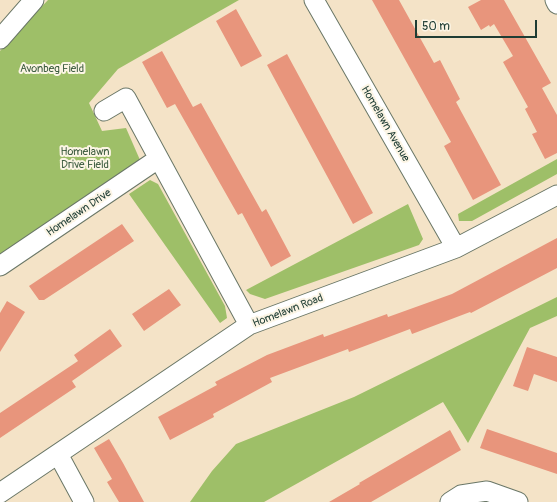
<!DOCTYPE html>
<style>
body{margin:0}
#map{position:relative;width:557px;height:502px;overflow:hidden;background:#f4e3c7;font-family:Pangolin,sans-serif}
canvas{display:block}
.scale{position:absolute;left:415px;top:20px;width:122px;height:18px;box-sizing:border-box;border:2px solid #1f3d34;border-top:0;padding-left:5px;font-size:12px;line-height:14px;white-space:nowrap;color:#1f3d34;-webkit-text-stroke:3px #fcf5e5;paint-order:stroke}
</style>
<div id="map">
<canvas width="557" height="502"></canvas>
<div class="scale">50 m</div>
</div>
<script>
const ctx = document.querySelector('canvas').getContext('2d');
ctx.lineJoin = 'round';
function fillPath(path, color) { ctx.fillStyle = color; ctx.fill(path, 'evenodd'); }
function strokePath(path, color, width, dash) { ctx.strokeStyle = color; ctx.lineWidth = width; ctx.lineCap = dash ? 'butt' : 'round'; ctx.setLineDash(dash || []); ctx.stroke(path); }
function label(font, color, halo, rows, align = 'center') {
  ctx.font = font + ' Pangolin,sans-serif'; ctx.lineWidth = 4; ctx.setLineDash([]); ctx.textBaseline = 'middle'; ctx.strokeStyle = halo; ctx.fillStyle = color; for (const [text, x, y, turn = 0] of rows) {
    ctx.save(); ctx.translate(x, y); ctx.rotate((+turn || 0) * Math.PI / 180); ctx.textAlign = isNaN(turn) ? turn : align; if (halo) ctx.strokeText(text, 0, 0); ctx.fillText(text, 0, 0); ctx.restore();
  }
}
const green = new Path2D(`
 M48 0H239L118 69 89 103 102 131 126 128 140 160 0 254V51Z
 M557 159V174L472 221H459L458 214Z
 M150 180 158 184 225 306 227 318 220 323 129 194Z
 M408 204 423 239 419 245 265 299 250 294 246 290Z
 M557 297V316L530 328 468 443 443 402 264 502H190L212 471 236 444 354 397Z`);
const building = new Path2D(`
 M372 0H399L434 63 440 60 460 99 456 102 501 185 473 200 444 146 451 142Z
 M481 0H504L551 83 542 88 557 115V153L545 159 532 134 537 132 525 109 528 107 503 62 513 56 494 24 490 27 489 25 481 30 468 7Z
 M236 9 262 56 241 67 216 21Z
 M162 51 193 107 201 103 262 212 266 209 291 256 271 267 242 213 238 215 175 104 167 108 142 62Z
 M287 54 373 213 353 224 267 65Z
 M122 224 134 241 44 300H39L29 286Z
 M557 238V268L471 313 470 312 412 334 410 329 349 352 348 349 270 378 272 382 213 414 214 417 170 440 158 417 217 385 215 382 267 355 323 334 324 337 387 314 388 317 452 294Z
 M169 289 181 305 144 331 132 314Z
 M7 301 25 312 0 352V313Z
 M110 329 122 346 72 381 76 387 0 438V413L78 361 74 355Z
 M527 347 557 357V382L534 374 528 391 513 386Z
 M487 429 557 453V474L480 448Z
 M450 430 461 450 371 502H329L360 484 359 483Z
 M109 439 123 463 144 502H119L107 482 112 479 94 448Z`);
const minor = new Path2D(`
 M314 0 456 248
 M555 0 557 4
 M0 39 34 0
 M104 111 126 98 249 325
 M0 266 158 159
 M58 454 84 502
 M0 493 249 325 456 248 557 195
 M450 502 461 495 487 491 518 502`);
const parkNames = [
 ["Avonbeg Field",52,69],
 ["Homelawn",85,152],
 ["Drive Field",85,165]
];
const streetNames = [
 ["Homelawn Avenue",385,124,60],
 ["Homelawn Drive",79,213,-34],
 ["Homelawn Road",288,311,-21]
];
fillPath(green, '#9ebf68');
fillPath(building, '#e8957c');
strokePath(minor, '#6a7767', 21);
strokePath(minor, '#fff', 19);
label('11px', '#3f5e41', '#fcf5e5', parkNames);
label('11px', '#1f3d34', '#fcf5e5', streetNames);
</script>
